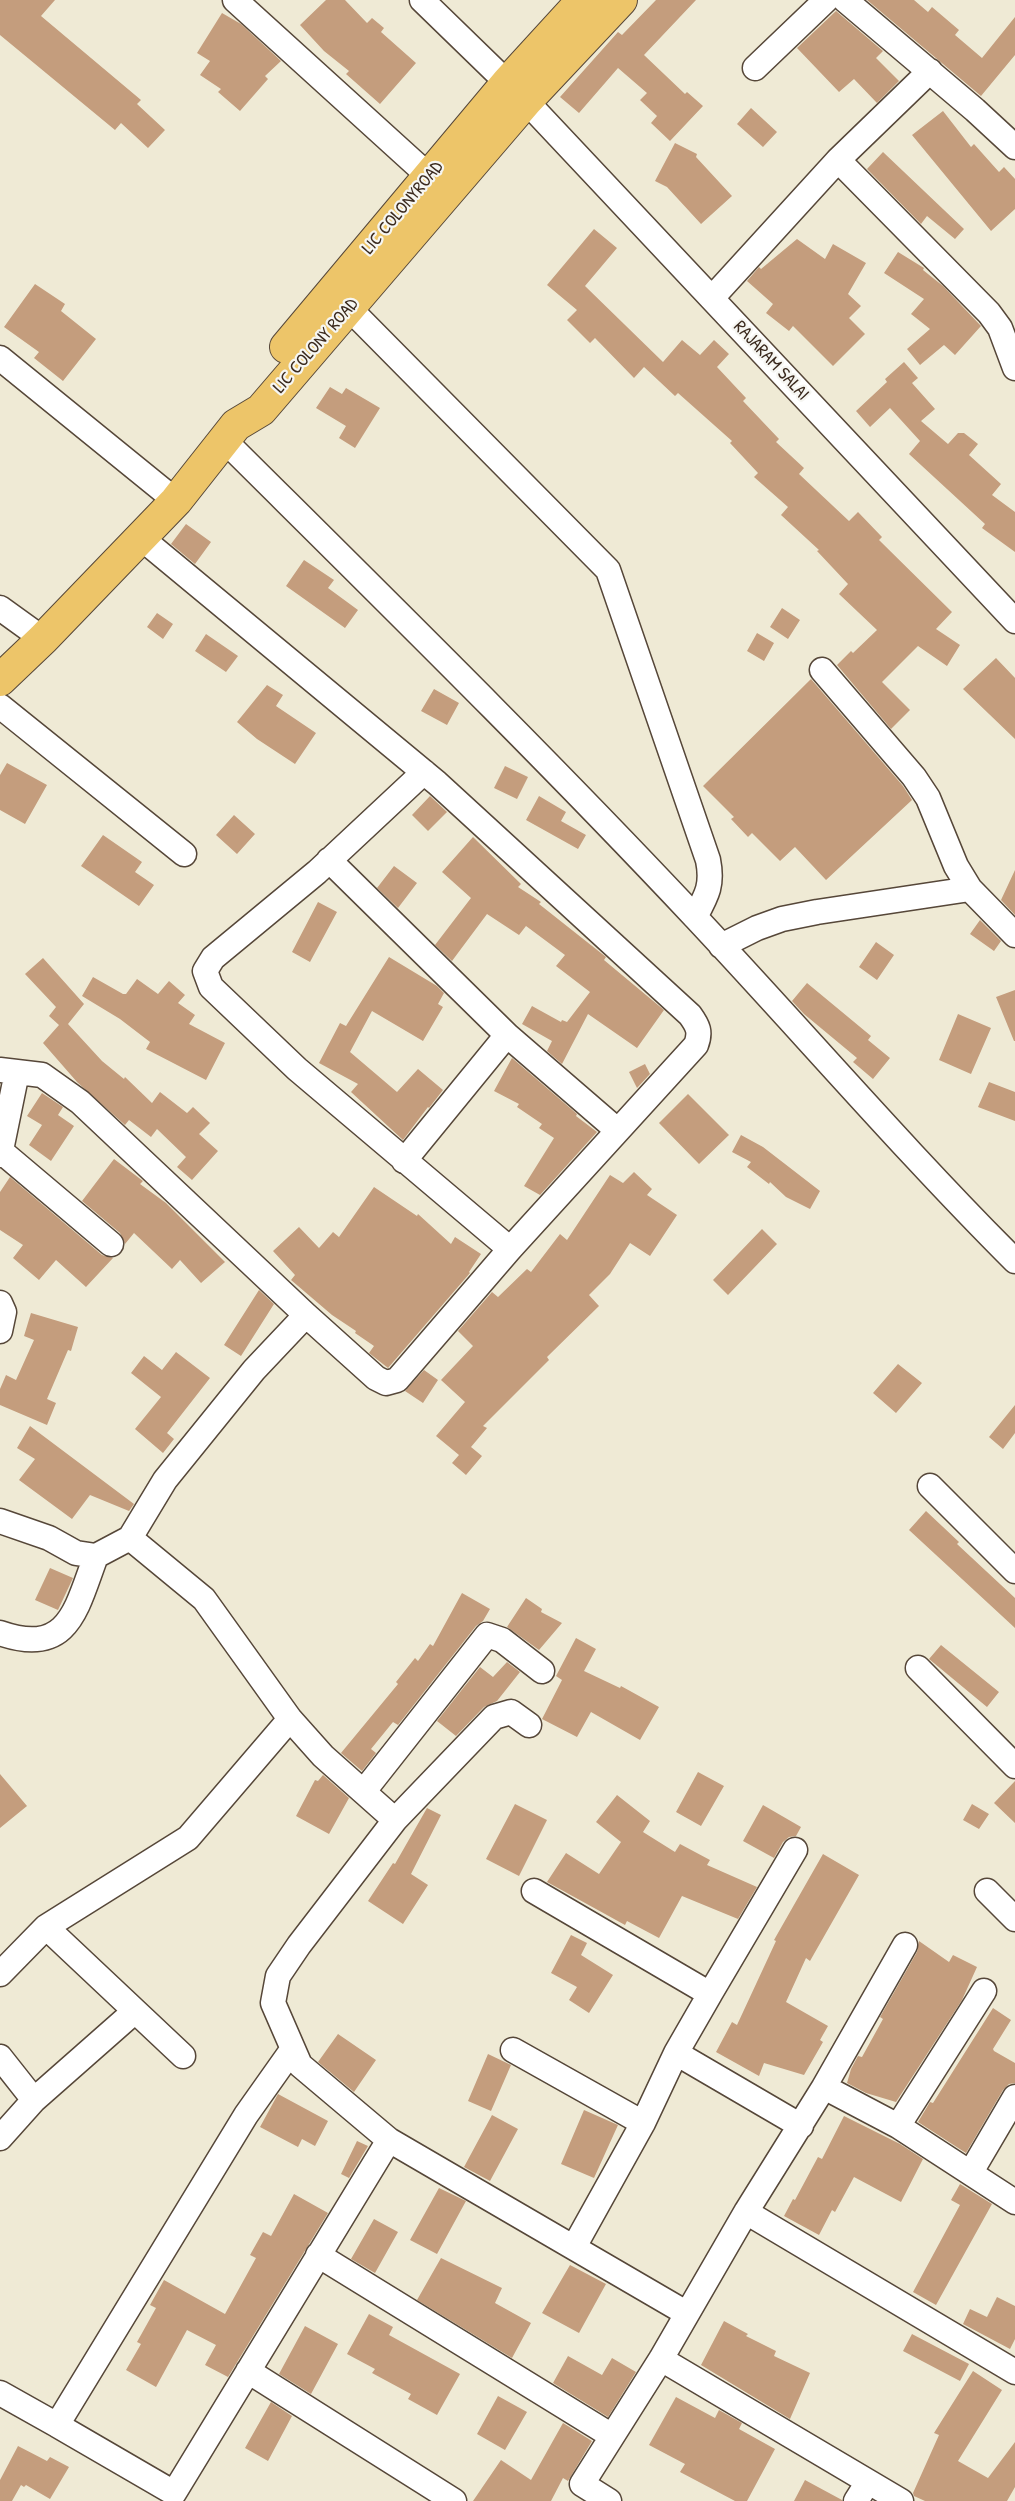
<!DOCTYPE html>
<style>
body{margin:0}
canvas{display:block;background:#efead5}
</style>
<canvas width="1015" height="2501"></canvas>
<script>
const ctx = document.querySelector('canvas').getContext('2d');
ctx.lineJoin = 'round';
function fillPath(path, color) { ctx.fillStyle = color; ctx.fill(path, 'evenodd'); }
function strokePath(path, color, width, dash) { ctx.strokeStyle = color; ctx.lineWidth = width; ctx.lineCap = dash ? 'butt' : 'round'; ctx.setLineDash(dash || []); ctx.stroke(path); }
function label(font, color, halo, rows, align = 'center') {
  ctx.font = font + ' "Patrick Hand",sans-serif'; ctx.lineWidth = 4.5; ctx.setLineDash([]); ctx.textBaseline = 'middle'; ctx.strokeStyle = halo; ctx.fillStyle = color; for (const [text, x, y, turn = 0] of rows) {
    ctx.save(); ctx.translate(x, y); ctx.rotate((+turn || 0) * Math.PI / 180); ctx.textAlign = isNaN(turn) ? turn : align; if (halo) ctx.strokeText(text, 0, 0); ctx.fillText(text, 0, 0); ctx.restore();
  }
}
const building = new Path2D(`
 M0 0H55L41 16 141 100 137 104 165 130 148 148 121 123 115 130 0 35Z
 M326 0H345L367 23 372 18 384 28 381 32 416 63 380 104 346 74 349 71 324 51 300 25Z
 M656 0H696L644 55 685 94 687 92 703 106 670 141 651 123 657 116 640 100 647 93 618 68 579 113 560 97 618 32 622 35Z
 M867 0H914L928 12 932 7 959 30 955 35 982 58 1015 17V55L981 96Z
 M836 11 883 51 876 58 899 81 877 103 854 79 839 92 797 48Z
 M222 13 241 24 281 61 265 76 268 79 240 111 218 92 221 89 200 75 210 61 197 53Z
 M751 108 777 132 763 147 737 124Z
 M943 111 971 147 974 144 999 172 1004 167 1015 179V209L991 231 912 135Z
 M675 143 697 154 696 157 732 196 701 224 667 187 655 181Z
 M883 152 964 229 955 239 927 216 921 224 867 169Z
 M594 229 617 248 585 286 663 362 682 340 700 355 714 340 729 354 717 367 746 398 743 401 779 439 776 442 804 468 799 474 849 521 858 512 882 537 879 540 952 612 936 629 960 645 947 666 918 646 882 682 910 710 891 729 837 665 851 651 853 653 877 630 839 594 848 584 817 551 819 550 781 515 788 507 754 477 758 473 730 443 732 441 678 393 675 396 644 367 634 378 595 338 590 343 567 320 577 310 547 285Z
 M797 239 825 259 833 244 866 263 848 294 861 306 849 318 865 334 833 366 793 326 789 331 766 313 773 304 747 281 759 267 761 269Z
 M898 252 924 268 923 270 943 286 981 326 955 355 944 345 920 365 907 349 930 329 911 314 924 299 884 273Z
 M35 284 65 304 61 311 96 339 63 381 34 358 39 352 4 327Z
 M904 362 918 378 912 383 935 409 921 421 948 444 958 433H964L978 444 969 455 1001 484 992 495 1015 512V552L982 528 985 524 909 454 920 441 890 408 870 427 856 411 887 382 885 379Z
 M330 387 342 394 346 388 380 408 355 448 339 438 346 426 316 408Z
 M186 524 211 542 195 564 171 544Z
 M304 560 334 580 328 588 358 610 345 628 286 586Z
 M782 608 800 620 788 639 770 627Z
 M157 613 173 624 163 639 147 627Z
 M757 633 774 643 764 661 747 651Z
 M206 634 238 656 226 672 195 651Z
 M996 658 1015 678V739L963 689Z
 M811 679 903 786 912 800 826 880 795 847 780 861 752 833 748 837 731 819 734 817 703 786Z
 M267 685 283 695 276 706 316 733 295 764 257 739 237 722Z
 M434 689 459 703 447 725 421 711Z
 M7 763 47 785 25 824 0 810V775Z
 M505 766 528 777 517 799 494 788Z
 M430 796 447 812 428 831 412 815Z
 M539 796 566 812 561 821 586 835 578 849 526 820Z
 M234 815 255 834 237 854 216 835Z
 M103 835 142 862 135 872 154 885 139 906 81 866Z
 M473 837 521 884 518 887 541 902 539 904 606 957 604 960 664 1010 637 1048 588 1014 562 1064 547 1051 552 1041 522 1024 532 1006 561 1022 562 1020 567 1022 590 992 556 966 565 955 526 926 519 935 487 914 452 961 435 945 471 898 442 872Z
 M394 866 417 883 398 908 377 888Z
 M1015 870V915L1001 900Z
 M318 902 337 912 310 962 292 952Z
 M980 920 1001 941 994 951 970 934Z
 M876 942 894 955 877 980 859 967Z
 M389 957 437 986 444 993 438 1004 443 1007 423 1041 372 1011 350 1052 397 1092 418 1069 443 1090 429 1108 428 1107 403 1140 351 1092 358 1084 319 1063 340 1023 346 1026Z
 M43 958 84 1004 68 1024 102 1061 124 1079 125 1077 152 1103 160 1092 187 1113 193 1107 210 1123 199 1134 218 1151 192 1180 177 1167 186 1157 157 1129 151 1137 129 1120 125 1125 77 1082 43 1043 59 1025 49 1016 56 1007 25 974Z
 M93 977 123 994H126L137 979 158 994 169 981 185 995 178 1003 195 1015 189 1024 225 1043 206 1080 146 1049 150 1042 120 1019 82 996Z
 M807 983 871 1036 868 1040 890 1058 873 1079 853 1062 857 1058 804 1014 792 1001Z
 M1015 990V1041H1014L996 997Z
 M958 1014 991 1028 971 1074 939 1060Z
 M512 1058 577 1114 576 1116 597 1132 540 1195 524 1186 554 1138 539 1128 542 1124 517 1107 519 1104 494 1091Z
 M645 1064 650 1074 637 1088 629 1072Z
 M989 1082 1015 1092V1121L978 1107Z
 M42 1093 63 1107 58 1115 74 1126 51 1161 29 1145 42 1125 27 1116Z
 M688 1094 729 1135 699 1164 659 1123Z
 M741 1135 763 1147 820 1191 810 1209 786 1197 770 1182 769 1184 747 1167 751 1162 732 1152Z
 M114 1159 143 1181 140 1184 166 1203 225 1262 201 1283 180 1260 172 1269 134 1233 125 1244 120 1233 82 1201Z
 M634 1172 652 1189 647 1195 677 1215 650 1256 630 1243 610 1274 589 1295 599 1306 547 1357 549 1360 483 1426 487 1428 471 1447 482 1456 466 1475 452 1463 459 1455 436 1436 465 1402 441 1380 473 1346 458 1331 492 1292 498 1297 527 1269 531 1272 560 1234 567 1240 610 1175 623 1183Z
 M10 1177 102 1255 113 1258 86 1287 56 1260 39 1280 13 1258 23 1245 0 1230V1192Z
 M374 1187 417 1216 418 1214 451 1244 455 1237 481 1254 469 1272 470 1273 388 1368 369 1353 374 1346 355 1333 356 1331 332 1315 291 1280 295 1275 273 1251 299 1227 319 1248 333 1232 339 1237Z
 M762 1229 777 1244 728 1295 713 1280Z
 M259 1290 274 1304 241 1356 224 1345Z
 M31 1313 78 1327 71 1351 68 1350 47 1399 56 1403 47 1425 0 1405V1389L6 1375 16 1380 34 1340 24 1336Z
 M176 1352 210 1378 167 1433 174 1439 163 1453 135 1429 161 1397 131 1373 144 1356 162 1370Z
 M898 1364 922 1383 896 1413 873 1393Z
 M424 1370 438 1380 423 1403 405 1391Z
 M1015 1405V1433L1003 1449 989 1437Z
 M30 1426 134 1504 129 1511 90 1495 72 1519 19 1480 35 1459 17 1448Z
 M926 1511 959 1542 957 1544 1015 1598V1628L909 1530Z
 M50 1568 73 1578 58 1610 35 1600Z
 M462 1593 490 1609 483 1621 476 1626 398 1725 393 1722 371 1749 376 1753 362 1771 341 1753 398 1684 396 1682 415 1658 418 1661 430 1644 433 1646Z
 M526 1598 542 1609 541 1612 562 1623 539 1650 507 1627Z
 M576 1638 596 1649 584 1671 620 1688 621 1686 659 1707 640 1740 591 1712 577 1737 542 1719 562 1680 556 1676Z
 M941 1645 999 1692 987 1707 929 1659Z
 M507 1662 520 1672 497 1701 484 1707 456 1736 437 1721 480 1667 493 1677Z
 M698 1772 724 1786 701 1826 676 1812Z
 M0 1774 27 1806 0 1828Z
 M323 1775 349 1798 329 1834 296 1816 315 1780 318 1781Z
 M1015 1781V1823L994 1803Z
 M617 1795 650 1821 643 1832 675 1852 680 1844 710 1860 707 1865 757 1887 738 1919 682 1896 659 1938 627 1921 625 1925 547 1882 566 1853 599 1874 621 1842 596 1822Z
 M515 1804 547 1820 519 1876 486 1859Z
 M972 1804 989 1814 979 1829 963 1820Z
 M763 1805 801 1827 796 1836 789 1837 783 1842 774 1858 743 1841Z
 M427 1808 441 1815 411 1874 428 1885 403 1924 368 1901 393 1863 395 1864Z
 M823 1854 859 1875 810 1961 806 1958 786 2002 828 2026 820 2040 823 2042 804 2075 764 2063 759 2076 716 2052 732 2022 737 2025 776 1941 774 1940Z
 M571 1935 587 1943 581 1955 613 1975 589 2013 569 2000 577 1987 551 1973Z
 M919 1941 949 1962 953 1955 977 1967 962 2000 896 2102 866 2093 847 2083 851 2069 858 2056 862 2057 883 2019 880 2017 917 1952Z
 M993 2008 1011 2020 993 2049 994 2051 1015 2063V2083L1009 2084 1003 2090 966 2153 918 2122 930 2102 933 2103Z
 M338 2034 376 2060 354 2092 318 2062Z
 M488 2054 511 2065 491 2111 468 2101Z
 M278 2094 328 2121 315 2146 302 2139 298 2147 260 2127Z
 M584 2110 618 2125 594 2178 561 2164Z
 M492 2115 518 2129 490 2181 464 2167Z
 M844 2116 900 2144 923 2159 901 2202 854 2177 835 2212 832 2210 819 2235 784 2216 793 2199 795 2200 818 2157 822 2159Z
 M357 2141 368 2146 349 2178 341 2174Z
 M960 2184 992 2204 936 2305 913 2292 960 2205 951 2200Z
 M439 2188 466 2201 437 2254 410 2240Z
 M294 2194 328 2213 228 2377 205 2365 216 2345 187 2330 156 2387 126 2370 141 2344 137 2342 156 2308 150 2305 164 2280 225 2314 256 2258 250 2255 263 2232 271 2236Z
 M374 2219 398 2232 375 2273 351 2259Z
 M441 2258 502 2288 495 2303 531 2323 512 2358 417 2300Z
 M570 2265 606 2284 579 2333 542 2313Z
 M997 2297 1015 2306V2339L1010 2349 963 2324 970 2309 987 2317Z
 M369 2314 393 2327 389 2335 460 2374 437 2415 408 2399 411 2394 372 2373 375 2369 347 2354Z
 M724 2321 748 2334 746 2336 776 2351 774 2356 810 2373 790 2419 701 2365Z
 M305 2326 338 2344 311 2394 279 2374Z
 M912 2334 969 2364 960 2381 903 2351Z
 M568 2356 602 2375 612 2358 636 2372 608 2417 553 2383Z
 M973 2371 1002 2390 958 2461 988 2478 1015 2442V2487L1007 2501H925L914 2496 913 2493 939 2435 934 2433Z
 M498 2396 527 2412 505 2450 477 2434Z
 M676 2397 715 2418 719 2410 742 2423 739 2429 775 2449 747 2501H735L680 2472 685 2464 649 2445Z
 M271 2402 292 2416 268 2461 245 2448Z
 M563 2423 592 2441 568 2481 563 2478 551 2501H473L501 2460 531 2480Z
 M18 2446 47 2461 50 2457 69 2467 50 2499 26 2485 24 2487 21 2485 12 2501H0V2480Z
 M805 2480 842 2500V2501H794Z`);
const minor = new Path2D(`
 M235 0 442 188
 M422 0 526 101 1015 621
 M845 0 975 110 1015 147
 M755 68 826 0
 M930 71 838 160 989 313 1000 328 1015 368
 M337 296 608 570 708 860C713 885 707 895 695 917
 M712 298 838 160
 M0 358 176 501
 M224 440C382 597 542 754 695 917 802 1031 904 1150 1015 1261
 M140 537 437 783 690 1015C698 1026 701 1032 696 1045L510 1249 397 1380 386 1383 376 1378 306 1315
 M0 608 43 639
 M822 670 914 777 928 798 956 866 970 889 1015 935
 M0 706 184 854
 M424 772 317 872 213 958 205 971 211 987 297 1069 510 1249
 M329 860 507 1035 404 1161
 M721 946 757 928 782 919 817 912 970 889
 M507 1035 617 1130
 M0 1070 42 1075 80 1102 306 1315 254 1370 165 1480 130 1538 204 1599 290 1719 323 1756 395 1820 299 1945 278 1976 273 2003 300 2065 389 2140 686 2313
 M2 1152 111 1244
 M0 1155 17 1072
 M0 1303 4 1312 0 1331
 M930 1486 1015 1571
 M0 1521 49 1538 76 1553 96 1556 130 1538
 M0 1633C69 1657 76 1609 96 1556
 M918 1668 1015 1766
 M364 1791 487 1635 502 1640 542 1671
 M395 1820 494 1717 511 1712 529 1725
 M534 1891 710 1994 676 2053
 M987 1891 1015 1919
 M46 1927 183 2056
 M0 1974 46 1927 188 1838 290 1719
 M710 1994 795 1850
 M292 2050 246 2115 57 2425 174 2493 389 2140
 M513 2050 643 2123
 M0 2057 34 2100
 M824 2087 905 1945
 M898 2126 984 1991
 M0 2138 34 2100 135 2011
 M971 2172 1015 2097
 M746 2212 1015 2372
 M574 2247 643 2123 676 2053 801 2126
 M318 2255 612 2436
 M661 2359 901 2501
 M248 2371 454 2501
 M0 2393 57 2425
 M609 2501 582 2484 661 2359 746 2212 824 2087 898 2126 1015 2202
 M856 2501 868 2482`);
const major = new Path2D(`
 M286 347 508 82 583 0
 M0 680 43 639 176 501 236 425 261 410 526 101 621 0`);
const streetNames = [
 ["LIC COLONYROAD",403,208,-50],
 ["LIC COLONY ROAD",316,346,-49],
 ["RAJARAM SALAI",771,361,47]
];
fillPath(building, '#c49d7d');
strokePath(minor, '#564739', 27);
strokePath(major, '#564739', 34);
strokePath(minor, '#fff', 24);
strokePath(major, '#edc569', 32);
label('18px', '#3b2a1e', '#f6f6f2', streetNames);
</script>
